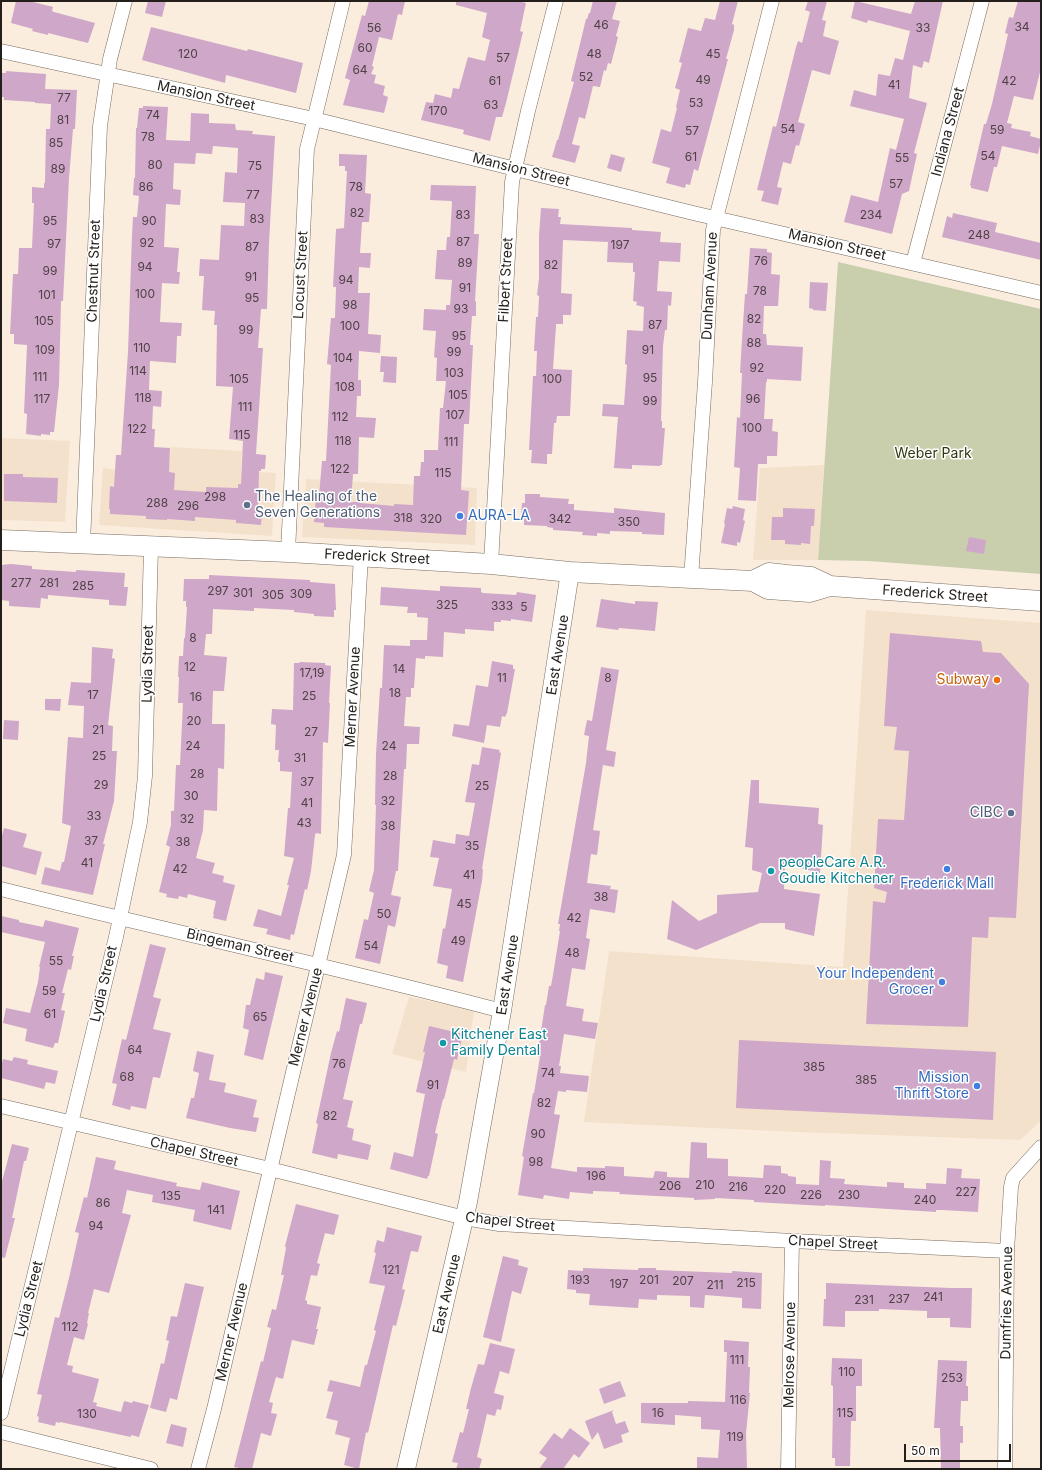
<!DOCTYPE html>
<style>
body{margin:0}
#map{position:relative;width:1042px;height:1470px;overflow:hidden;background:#faedde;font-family:Inter,sans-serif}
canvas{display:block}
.frame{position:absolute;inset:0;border:2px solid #241f1a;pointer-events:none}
.scale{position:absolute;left:904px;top:1444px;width:107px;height:18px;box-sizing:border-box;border:2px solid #241f1a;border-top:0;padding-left:5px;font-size:12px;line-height:14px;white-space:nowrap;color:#241f1a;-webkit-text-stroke:3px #fff;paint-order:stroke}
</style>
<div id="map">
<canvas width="1042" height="1470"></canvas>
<div class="frame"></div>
<div class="scale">50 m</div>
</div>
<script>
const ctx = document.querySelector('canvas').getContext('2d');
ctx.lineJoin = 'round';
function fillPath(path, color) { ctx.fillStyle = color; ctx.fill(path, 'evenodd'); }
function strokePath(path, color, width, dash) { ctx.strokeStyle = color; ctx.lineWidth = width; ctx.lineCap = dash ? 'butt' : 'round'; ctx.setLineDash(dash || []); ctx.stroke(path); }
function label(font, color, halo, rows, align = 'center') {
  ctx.font = font + ' Inter,sans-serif'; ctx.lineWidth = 3; ctx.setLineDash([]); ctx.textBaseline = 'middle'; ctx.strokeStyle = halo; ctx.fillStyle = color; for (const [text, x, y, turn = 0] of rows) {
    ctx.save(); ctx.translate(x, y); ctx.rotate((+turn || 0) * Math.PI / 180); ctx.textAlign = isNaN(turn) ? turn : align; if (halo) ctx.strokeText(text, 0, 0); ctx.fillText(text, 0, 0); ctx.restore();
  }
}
const built = new Path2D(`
 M1 438 70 441 65 522 1 520Z
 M171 447 242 451 241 471 276 473 272 536 99 525 103 468 168 476Z
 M824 465 818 560H753L760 468Z
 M306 479 477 488 475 545 302 537Z
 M866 610 1041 623V1121L1020 1140 796 1132 584 1122 609 951 843 967Z
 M409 997 474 1010 466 1072 392 1054Z`);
const green = new Path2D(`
 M838 262 1041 309V574L869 561 818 560Z`);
const building = new Path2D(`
 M16 1H29L53 7 52 11 54 12 95 23 88 43 48 33V35L32 31 33 29 11 23Z
 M148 1H166L162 17 145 13Z
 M369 1H405L402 15 398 14 392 40 379 37 372 66 374 67 371 74 376 75 374 83 385 86 383 95 388 97 384 113 343 105 350 80 345 78 362 15 365 16Z
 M456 1H518L526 3 520 31 523 32 506 103 502 117H496L490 141 463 134 464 130 421 120 426 102 433 103 435 94 451 98 453 88 459 89 468 57 485 61 490 40 482 37 487 13 456 5Z
 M593 1H617L612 19 620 21 616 36 618 37 611 64 608 63 606 71 604 70 600 87 593 86 585 119 579 117 572 144 580 146 575 163 552 157 557 140H558L574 82 571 81 586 19H587L589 13H590Z
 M720 1H738L732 24 734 25V30L726 59H728L698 171 694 169 690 185 686 184 685 188 666 183 670 168 652 163 661 129 671 132 677 108 676 107 680 90 675 88 682 63 679 62 688 28 701 31 705 18 715 20Z
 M808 1H827L822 20 826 21 823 36 839 41 830 75 812 70 798 122 805 124 799 146 796 145 791 164 783 162 777 187 782 188 778 205 761 201 764 191 757 190 773 126 776 127 796 47 798 41 802 43 810 12 805 10Z
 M855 1 911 14 915 1H943L929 63 924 61 922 68 913 65 909 98 927 103 914 153 917 154 909 191 902 194 892 234 844 222 851 195 878 202 890 148 896 150 904 119 850 106 854 90 876 96 878 74 890 76 895 58 903 60 910 31 868 20 867 23 851 18Z
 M1018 1H1041V68L1033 100 1014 96 1007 123 1012 124 1011 128 1031 132 1030 136 1041 139V141L1038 154 1002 146 997 167H994L988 192 971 188V186L970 185 984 124H986L992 104 1008 34 1005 33 1009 17 1013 18Z
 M151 27 247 51 248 49 303 63 296 93 226 75 225 83 142 60Z
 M6 71 46 74 45 89 77 90 75 129H73L69 178 63 301H61L59 385 54 432H50V435L41 434V436L26 434 27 414 24 413 27 345 14 344V334H10L13 274H18L19 248H32L34 203H32V187L44 188V183H45L46 129H50L51 106V104L35 103V102L4 100V97H1V73H6Z
 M143 106 168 107 166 140 190 141 191 113 209 114V123L235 124 236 130 253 131 252 134 275 136 269 243 267 309H261L258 348H263L256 454 266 455 265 469H261V471H259L258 513 262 514 261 525 236 523V520L195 517V521L167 519V520L146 519V516L110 514V509H109L110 486 114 487 116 455H121L128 352 132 235 133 217H137L139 196 133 195 134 178H135L136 128H137L139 108H143ZM213 146 238 148 237 173 225 172 223 202 245 203 244 226 221 225 219 260 200 259 199 276H204L202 310 215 311 214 325H217L216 386 233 387 229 439 243 441 241 484H238V488L206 487V492L174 490 175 473 169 472 170 448 154 447 155 429H152L153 406 161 407 162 391 149 390 150 361 176 363 177 336H181L182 323 160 322 162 283 179 284 180 272H177L179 248 164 247 166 204 180 205 181 190 173 189 174 163 195 164 196 153 212 154Z
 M339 154 367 155 365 193 371 194 369 222H362L360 253H371L370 268 359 267 358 293H370L368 334 381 335 380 353 359 351 358 380H361V396H357L356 417 376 418 374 438 359 437 358 474H353L351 502H360V503L394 506V504L413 505 414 476H420L421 462H424V450H438L440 408H443L446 381H436L437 358 434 357 436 331 423 330 424 309 446 310V305H450L452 280 435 279 437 250H446L447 237H450L452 202 451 201 430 200 431 185 476 186 474 234H479L475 301H476V316H472L470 345H473L469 424H464L461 490 469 491 466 535 324 527V523L314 522 316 496H319L322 461H326L331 365 327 364 331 318H335L336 287H333L336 229 344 228 347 171H345V166H339Z
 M611 154 625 158 621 172 607 168Z
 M541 208 559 209 558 217H561L560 224 632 228V230L661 232 660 242 681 243 680 262 659 261 657 291 672 292 671 306 668 305 667 330H665L663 346 661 421H662V428H665L662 465H660V466L632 465V469L614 468 618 417 602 416 603 404 624 405 627 365 625 364 627 330 643 331 644 307 636 305 637 302 633 301 635 272H633V263L607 262 608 242 563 240 561 293 572 294 571 315H563V324H556V326L553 369 572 370 570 416H557L556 423H554L552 454H547V464L531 463 532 450H529L533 376H536L537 351H534L536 317H538L539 296 537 295 539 278V235Z
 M953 213 997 223 995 232 1041 243V260L942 237 947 216 952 218Z
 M750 248 767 249V252L772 253 771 274 780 275 778 306H764L763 334H766L767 345 803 347 801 381 767 379V382H766L764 419H773L772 431 778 432 777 456H767V464H758L756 501 738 500 740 468 734 467 737 417 740 418 742 373H740L742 339 745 294H747Z
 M810 282 828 283 826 311 813 310V309L809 308Z
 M381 356 397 357 396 383 383 382 384 372H380Z
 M4 474H23V477L58 478 57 503 4 501Z
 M525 494H540V497L569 499 568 504H574V510L614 513V508L665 513 664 535 642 534V532L610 531V534L597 533V536L582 535 583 532 553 530V528L547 527V526L524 525V516H521L522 503H525Z
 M733 506 745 509 743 520 745 521 740 543 737 542V546L721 543 725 524 724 523 727 508 732 509Z
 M783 508 815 509 814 526H811L810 544 801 543V545L785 544V540H771L772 517H783Z
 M969 537 986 540 984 554 966 551Z
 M11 564 32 566V569L76 572V570L125 573 124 587H128L126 606 109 605V600L48 595V599L41 598 40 608 9 606V601L1 600V565Z
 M209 575 310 580V582L335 584 336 610H334V617L314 616V614L294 612V610L254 608V611L213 609 212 634H206L204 655 227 657 224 691H213L212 724H225V726L224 769 218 768 217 811 204 810 203 830 196 858 215 863 212 873 224 876 223 882 235 885 226 921 213 918 214 914H213L216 901 188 894 187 898 179 896 178 899 166 897 167 894 159 892 170 847 166 845 171 825V811H174L176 765H180L183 703H178L179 677H178L179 656H183L184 638H185L187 607H186V601H183L184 579H209Z
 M440 586 481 588V592L483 593 516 595 517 592 536 595 532 622 511 619V621L501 620V622H494V631L465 629V634L444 632 443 657 425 656V659L416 658 414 688H411V697H406L404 726 420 727 419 744H407L406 769H404L398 871H396L391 895 401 897 395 927 388 925 380 964 355 958 364 919 368 920 374 893 369 891 374 870 376 805H375L376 754 380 688H382L384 645 410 646V640H427L428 618 417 617V613H407L408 607 380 605 381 587 440 591Z
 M601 599 635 604V601L658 602 655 631 619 628 618 630 596 627Z
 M890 633 981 641 983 652 1001 653 1029 684 1016 918 989 917 988 938 972 937 968 1027 866 1024 873 901 885 903 887 892 874 888 878 819 904 820 909 751 894 750 897 727 884 726Z
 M92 647 113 649 112 658 115 659 108 725 113 726 112 751H117L114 801 103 844H105L93 895 41 884 45 867 60 871 62 862H64L71 826 62 823 68 737 83 738 84 706 68 705 71 682 91 683Z
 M492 661 513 665V669H515L507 713 505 717 502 716 500 727 487 725 484 743 452 736 454 724 469 726 476 685 488 687Z
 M300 662 325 663V665L331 666 329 703H330L328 743 323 742 321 834 316 833 315 835 311 871 307 890 305 889 294 935 291 934 290 940 266 934 268 929 253 926 258 909 281 916 289 885H287L294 858 284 856 288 808H290L292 772 280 771V762H278L279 750H275L276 725 271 724 272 709 293 710 294 663H299Z
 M601 667 619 670 606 750 616 752 614 767 603 765 593 830 600 831 597 855 591 854 587 883 611 886 610 889 618 890 615 913 590 909 586 938 590 939 585 970 572 968 566 1006 584 1009 582 1021 598 1023 595 1039 564 1034 559 1066H561L560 1073 589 1076 587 1092 566 1090V1092L558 1091 554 1114 560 1115 551 1168 577 1172V1167L605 1168V1166L624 1167V1176L653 1178 655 1171 667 1172V1177L689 1178 691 1142 707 1143V1158L728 1159V1176L763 1178 764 1165 781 1166V1173L788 1174V1176L796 1177V1184L819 1185 820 1160 831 1161 830 1178 845 1179 844 1184 887 1187V1182L904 1183V1188L926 1189V1183L946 1184 947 1168 962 1169 961 1178 980 1179 978 1212 942 1210H936V1212L825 1205V1206L754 1202V1200L715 1198V1199L694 1200V1198L619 1194 620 1192 593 1191V1194L570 1192 569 1199 544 1195 543 1199 518 1195 524 1157 522 1156 533 1093H534L540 1057H538L539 1044 545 1005H546L549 986H551L553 975 560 931H559L560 924H558L586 763 589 736 584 735 587 720 592 721Z
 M45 699H61L60 711 45 710Z
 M4 720 19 721 18 740 3 739Z
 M482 747 500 750 499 752 501 753 482 869H483L482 881 463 982 446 978 448 966 437 963 443 928 445 929 452 889 433 886 439 858 430 857 433 840 455 844 456 834 469 836 475 803 465 802 472 764 479 765Z
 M751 780H759V803L819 808 818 824 823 825 820 873 785 864 784 889 820 894 814 936 785 929V923H760L696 950 667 939 672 900 699 921 717 913V895L758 892 762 873 752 870 753 848 745 847Z
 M4 828 27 834 23 847 42 852 36 875 1 866V839Z
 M1 916 19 920V922L43 927 45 920 79 928 72 956H74L71 970 68 969 62 993H65L61 1010 65 1011 58 1043H55L53 1048 25 1041 27 1029 3 1023 6 1008 30 1013 38 982 40 967H39L45 942 1 932Z
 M150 944 166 948 153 997 161 999 153 1029 171 1033 160 1078 153 1077 146 1109 131 1106 130 1110 112 1105 117 1084 112 1083 122 1039 126 1040Z
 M265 972 283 976 263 1060 244 1055 249 1030 243 1028 246 1005H250L256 978 264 980Z
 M346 998 367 1003 362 1024H360L343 1099 353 1101 347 1127 354 1129 352 1140 371 1145 368 1160 338 1154 337 1159 312 1153 318 1124 316 1123 331 1053 337 1031 339 1032Z
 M429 1026 463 1034 457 1060 454 1059 444 1099H443L435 1133 438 1134 429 1176H428L427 1179 390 1169 394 1152 413 1157 425 1094 416 1092 425 1052H423Z
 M739 1040 996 1052 993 1120 736 1108Z
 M197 1051 214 1055 209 1080 226 1083 224 1092 257 1100 253 1117 259 1118 256 1132 230 1128 186 1118 191 1098H194L199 1073 193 1071Z
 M14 1057 28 1060 27 1064 58 1071 55 1084 46 1082 44 1089 1 1078V1068L3 1059 12 1061Z
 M12 1144 29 1148 26 1161H24L12 1218H15L5 1258 1 1257V1185Z
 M96 1157 116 1161 114 1169 117 1170 177 1183 176 1186 200 1190 202 1182 240 1191 231 1230 193 1221 195 1210 152 1202 153 1195 127 1190 122 1213 131 1215 109 1293 94 1289 88 1313H89L87 1323 88 1324 84 1340 74 1337 67 1365 73 1366 72 1372 99 1379 93 1402 97 1403 96 1406 121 1412 124 1401 132 1403 133 1401 149 1405 139 1437 131 1435V1437L60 1422V1423L56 1422 55 1426 38 1422 39 1417 37 1416 42 1395 37 1394 55 1317 59 1318 69 1278 79 1233 75 1232 84 1197 87 1198Z
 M296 1204 339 1215 334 1235 325 1233 317 1263 320 1264 317 1276 311 1275 305 1300 307 1301V1304L321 1307 316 1329H318L314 1345 292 1340 283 1379 276 1377 269 1402 273 1403 271 1413 277 1414 271 1436 261 1433 252 1469H244L234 1467 261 1361 263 1362 271 1328 267 1327 272 1309 276 1310 284 1275H281L286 1248 285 1246Z
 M387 1227 422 1236 418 1252 411 1251 402 1289 405 1290 396 1326 393 1325 368 1433 366 1432 359 1469 344 1465 350 1438 335 1434 338 1421 326 1418 333 1392 327 1391 330 1380 360 1387 365 1365H367L376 1331 374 1330 385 1286 369 1283 376 1253 374 1252 377 1240 384 1242Z
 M503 1256 519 1260 518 1265 528 1268 521 1294 512 1291 501 1342 483 1337Z
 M583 1268 638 1270V1268H656V1270L732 1273V1271L762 1273 761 1309 742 1308V1298L705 1295 704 1308 690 1307V1296L657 1295V1300L639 1299 638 1308 589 1305 590 1294 576 1293V1290L567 1289 568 1270 583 1271Z
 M185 1283 204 1287 177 1400 170 1398 166 1412 150 1408 161 1363 164 1364 169 1341 166 1340 171 1316 177 1317Z
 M826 1283 951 1288H972L971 1328 950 1327V1318H927V1311L879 1309V1311H845V1327L823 1326 824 1299H826Z
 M724 1340 749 1342 748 1367H750L749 1393H750L746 1433 747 1469H697V1457L718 1458 720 1430 701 1429V1417L675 1415V1425L641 1423V1403H688V1401L725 1402 727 1352H724Z
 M490 1343 515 1349 509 1374 500 1371 494 1393 504 1396 501 1410 497 1409 495 1416 487 1414 477 1457 482 1459 479 1469H456L458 1463 452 1462 460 1432 463 1433 469 1409H466L471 1388 478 1364 484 1365Z
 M832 1358 862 1359V1386H856V1421H851L850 1466H835V1458H832L833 1404V1386L831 1385Z
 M938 1360 967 1361 966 1386H968V1401H961L960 1426H963V1443H960V1469H941L940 1428H934Z
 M620 1381 626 1396 604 1404 599 1389Z
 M614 1410 612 1412 616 1424 625 1421 629 1432 621 1435 623 1442 604 1449 598 1432 592 1440 585 1421Z
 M171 1424 187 1428 183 1447 166 1443Z
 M570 1428 590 1443 579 1458 574 1454 563 1469H539L547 1458 539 1453 554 1433 562 1439Z`);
const minor = new Path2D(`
 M1 51 314 119 693 213 1041 293
 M913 263 982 1
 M83 544 100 126 110 59 125 1
 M288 552 307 149 343 1
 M491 564 512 182 528 111 556 1
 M691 578 705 382 713 230 772 1
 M1 889C168 931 336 967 502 1011
 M1 1106 270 1169 465 1218 499 1224 792 1241 1007 1251
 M1 1413 116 937 140 822 145 776 151 547
 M1 1432 151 1469
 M198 1469 214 1409 344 855 361 556
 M788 1469 792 1241
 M1005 1469 1007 1251 1011 1187 1013 1178 1041 1147`);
const tertiary = new Path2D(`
 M406 1469 468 1202 502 1011 570 572`);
const secondary = new Path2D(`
 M1 540 288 552 491 564 570 572 753 581 768 589 810 592 830 586 1041 601
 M753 581 769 573 787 575 811 577 830 586`);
const markers = [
 [247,505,4,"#5c6f8a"],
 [460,516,4,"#3f7fe0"],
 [997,680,4,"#e8710a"],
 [1011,813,4,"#5c6f8a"],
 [947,869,4,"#3f7fe0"],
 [771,871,4,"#0f9aa8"],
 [942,982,4,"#3f7fe0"],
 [443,1043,4,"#0f9aa8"],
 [977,1086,4,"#3f7fe0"]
];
const numberNames = [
 ["46",601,25],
 ["34",1022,27],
 ["56",374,28],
 ["33",923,28],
 ["60",365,48],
 ["120",188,54],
 ["48",594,54],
 ["45",713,54],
 ["57",503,58],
 ["64",360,70],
 ["52",586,77],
 ["49",703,80],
 ["61",495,81],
 ["42",1009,81],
 ["41",894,85],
 ["77",64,98],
 ["53",696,103],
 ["63",491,105],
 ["170",438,111],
 ["74",153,115],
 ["81",63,120],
 ["54",788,129],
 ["59",997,130],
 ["57",692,131],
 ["78",148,137],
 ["85",56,143],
 ["54",988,156],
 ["61",691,157],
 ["55",902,158],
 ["80",155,165],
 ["75",255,166],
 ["89",58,169],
 ["57",896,184],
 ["86",146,187],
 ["78",356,187],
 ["77",253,195],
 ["82",357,213],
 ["83",463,215],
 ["234",871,215],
 ["83",257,219],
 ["95",50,221],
 ["90",149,221],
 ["248",979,235],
 ["87",463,242],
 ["92",147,243],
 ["97",54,244],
 ["197",620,245],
 ["87",252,247],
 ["76",761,261],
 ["89",465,263],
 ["82",551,265],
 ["94",145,267],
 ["99",50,271],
 ["91",251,277],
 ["94",346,280],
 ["91",465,288],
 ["78",760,291],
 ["100",145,294],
 ["101",47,295],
 ["95",252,298],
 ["98",350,305],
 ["93",461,309],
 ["82",754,319],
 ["105",44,321],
 ["87",655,325],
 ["100",350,326],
 ["99",246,330],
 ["95",459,336],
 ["88",754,343],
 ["110",142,348],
 ["109",45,350],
 ["91",648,350],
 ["99",454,352],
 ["104",343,358],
 ["92",757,368],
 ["114",138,371],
 ["103",454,373],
 ["111",40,377],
 ["95",650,378],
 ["105",239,379],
 ["100",552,379],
 ["108",345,387],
 ["105",458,395],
 ["118",143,398],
 ["117",42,399],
 ["96",753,399],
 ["99",650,401],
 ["111",245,407],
 ["107",455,415],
 ["112",340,417],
 ["100",752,428],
 ["122",137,429],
 ["115",242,435],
 ["118",343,441],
 ["111",451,442],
 ["122",340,469],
 ["115",443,473],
 ["298",215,497],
 ["288",157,503],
 ["296",188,506],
 ["318",403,518],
 ["320",431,519],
 ["342",560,519],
 ["350",629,522],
 ["277",21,583],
 ["281",49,583],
 ["285",83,586],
 ["297",218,591],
 ["301",243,593],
 ["309",301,594],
 ["305",273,595],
 ["325",447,605],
 ["333",502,606],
 ["5",524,607],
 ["8",193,638],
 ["12",190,667],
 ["14",399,669],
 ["17,19",312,673],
 ["11",502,678],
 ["8",608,678],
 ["18",395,693],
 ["17",93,695],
 ["25",309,696],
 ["16",196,697],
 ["20",194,721],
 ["21",98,730],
 ["27",311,732],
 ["24",193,746],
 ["24",389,746],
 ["25",99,756],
 ["31",300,758],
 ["28",197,774],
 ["28",390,776],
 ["37",307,782],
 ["29",101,785],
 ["25",482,786],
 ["30",191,796],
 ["32",388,801],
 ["41",307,803],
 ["33",94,816],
 ["32",187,819],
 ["43",304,823],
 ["38",388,826],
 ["37",91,841],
 ["38",183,842],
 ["35",472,846],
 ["41",87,863],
 ["42",180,869],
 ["41",469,875],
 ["38",601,897],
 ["45",464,904],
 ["50",384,914],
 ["42",574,918],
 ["49",458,941],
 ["54",371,946],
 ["48",572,953],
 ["55",56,961],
 ["59",49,991],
 ["61",50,1014],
 ["65",260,1017],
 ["64",135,1050],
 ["76",339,1064],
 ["385",814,1067],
 ["74",548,1073],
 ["68",127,1077],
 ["385",866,1080],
 ["91",433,1085],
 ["82",544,1103],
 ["82",330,1116],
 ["90",538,1134],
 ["98",536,1162],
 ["196",596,1176],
 ["210",705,1185],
 ["206",670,1186],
 ["216",738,1187],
 ["220",775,1190],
 ["227",966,1192],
 ["226",811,1195],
 ["230",849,1195],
 ["135",171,1196],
 ["240",925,1200],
 ["86",103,1203],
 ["141",216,1210],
 ["94",96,1226],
 ["121",391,1270],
 ["193",580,1280],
 ["201",649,1280],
 ["207",683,1281],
 ["215",746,1283],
 ["197",619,1284],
 ["211",715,1285],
 ["241",933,1297],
 ["237",899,1299],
 ["231",864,1300],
 ["112",70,1327],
 ["111",737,1360],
 ["110",847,1372],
 ["253",952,1378],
 ["116",738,1400],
 ["16",658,1413],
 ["115",845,1413],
 ["130",87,1414],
 ["119",735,1437]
];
const streetNames = [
 ["Mansion Street",206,96,12],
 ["Indiana Street",948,132,-75],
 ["Mansion Street",521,170,14],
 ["Mansion Street",837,245,13],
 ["Chestnut Street",94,271,-88],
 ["Locust Street",301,275,-87],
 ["Filbert Street",506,280,-87],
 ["Dunham Avenue",710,286,-87],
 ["Frederick Street",377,557,3],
 ["Frederick Street",935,594,4],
 ["East Avenue",558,655,-81],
 ["Lydia Street",148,664,-89],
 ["Merner Avenue",353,697,-87],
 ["Bingeman Street",240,946,13],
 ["East Avenue",508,975,-81],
 ["Lydia Street",104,984,-77],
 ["Merner Avenue",306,1017,-76],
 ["Chapel Street",194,1152,13],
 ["Chapel Street",510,1222,6],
 ["Chapel Street",833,1243,3],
 ["East Avenue",447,1294,-77],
 ["Lydia Street",29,1299,-76],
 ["Dumfries Avenue",1007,1303,-89],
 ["Merner Avenue",232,1332,-77],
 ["Melrose Avenue",790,1355,-89]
];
const parkNames = [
 ["Weber Park",933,454]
];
const serviceNames = [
 ["The Healing of the",255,497],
 ["Seven Generations",255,513],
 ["CIBC",1003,813,"right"]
];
const shopNames = [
 ["AURA-LA",468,516,"left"],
 ["Frederick Mall",947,884,"center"],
 ["Your Independent",934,974],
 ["Grocer",934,990],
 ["Mission",969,1078],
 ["Thrift Store",969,1094]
];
const foodNames = [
 ["Subway",989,680]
];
const cultureNames = [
 ["peopleCare A.R.",779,863],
 ["Goudie Kitchener",779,879],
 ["Kitchener East",451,1035],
 ["Family Dental",451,1051]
];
fillPath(built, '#f4e1cc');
fillPath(green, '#c9cead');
fillPath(building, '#cfa7c9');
strokePath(minor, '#776b5e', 15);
strokePath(tertiary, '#776b5e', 19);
strokePath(secondary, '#776b5e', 21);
strokePath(minor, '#fff', 14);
strokePath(tertiary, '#fff', 18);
strokePath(secondary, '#fff', 20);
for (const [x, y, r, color] of markers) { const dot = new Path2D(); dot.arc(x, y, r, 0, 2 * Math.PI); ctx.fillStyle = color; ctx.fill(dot); strokePath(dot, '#fff', 1.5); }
label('12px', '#4f4146', null, numberNames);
label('14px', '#241f1a', '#fff', streetNames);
label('14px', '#333711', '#fff', parkNames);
label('14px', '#4e5e75', '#fff', serviceNames, 'left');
label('14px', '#366cbe', '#fff', shopNames, 'right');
label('14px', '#c56008', '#fff', foodNames, 'right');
label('14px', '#0d838f', '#fff', cultureNames, 'left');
</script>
